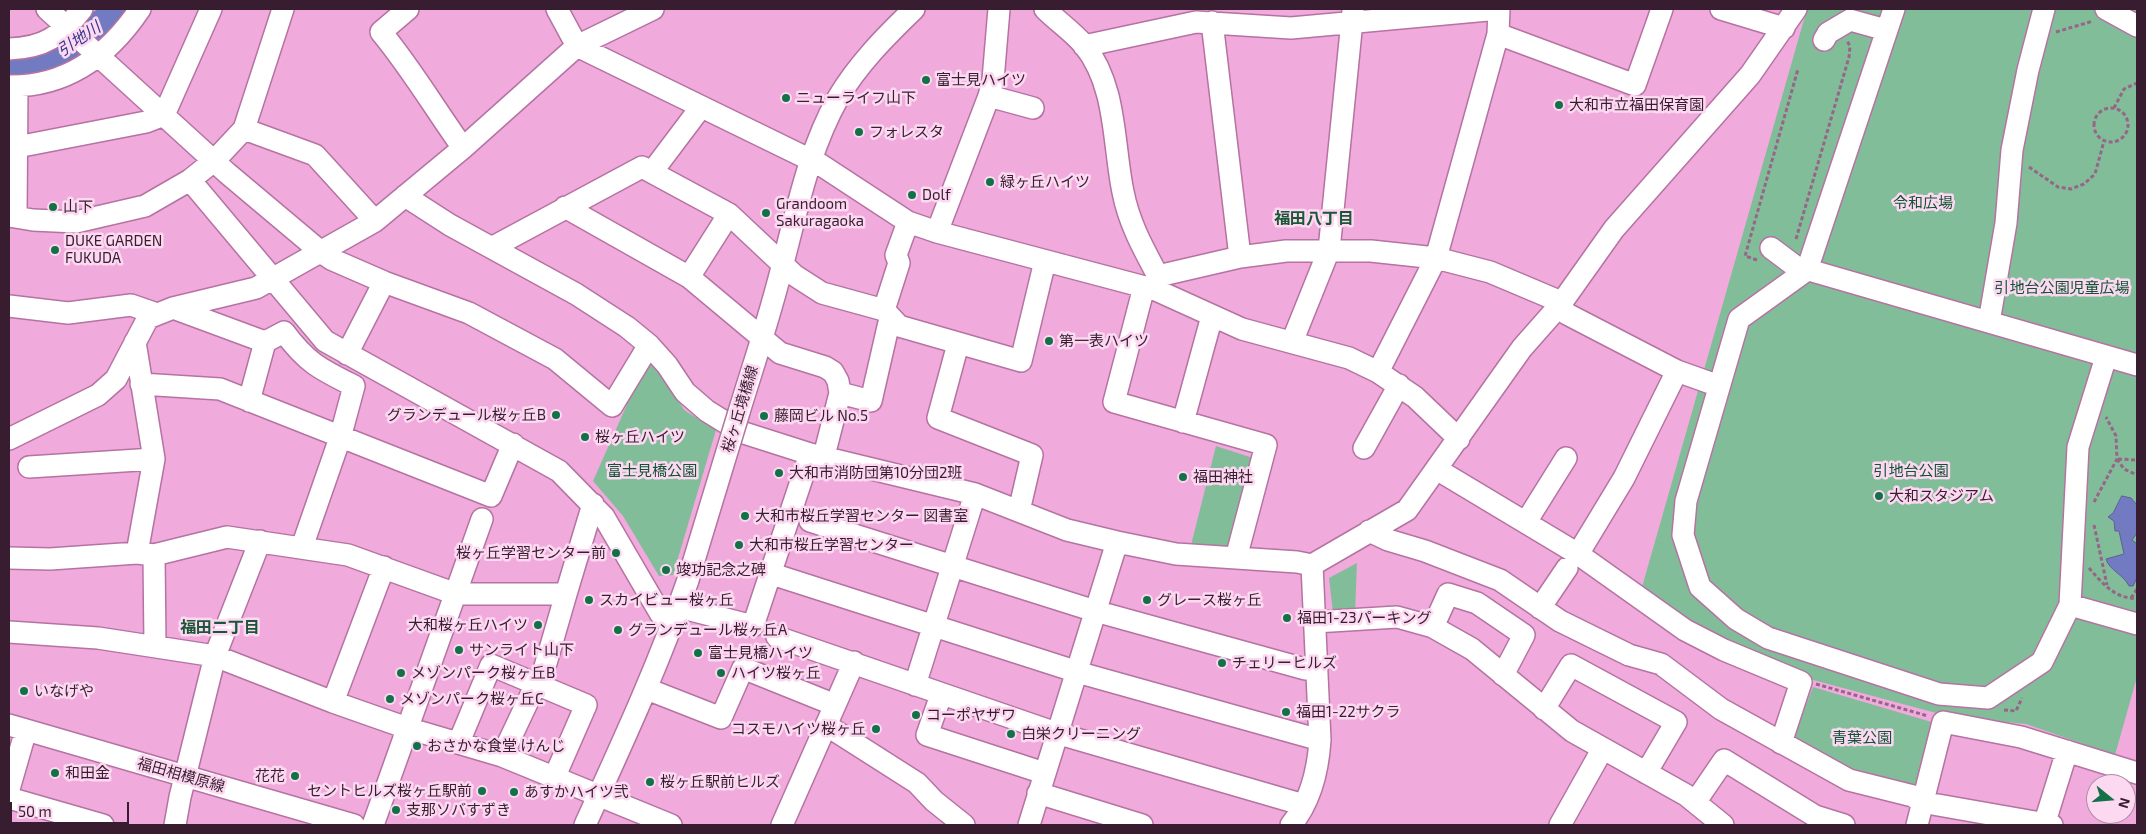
<!DOCTYPE html>
<meta charset="utf-8">
<style>
body{margin:0}
#map{position:relative;width:2146px;height:834px;overflow:hidden;background:#f0aadc;font-family:"Exo 2",sans-serif}
canvas{display:block}
.frame{position:absolute;inset:0;border:10px solid #381d30;pointer-events:none}
.north{position:absolute;left:2086px;top:774px;width:50px;height:50px;box-sizing:border-box;background:#fcd8f1;border:1px solid #ae8da4;border-radius:50%;rotate:107deg;font-size:14px;font-weight:700;line-height:20px;text-align:center;color:#381d30}
.north::after{content:'';display:block;margin:auto;width:18px;height:22px;background:#127147;clip-path:polygon(50% 0,100% 100%,50% 72%,0 100%)}
.scale{position:absolute;left:10px;top:802px;width:119px;height:22px;box-sizing:border-box;border:2px solid #381d30;border-top:0;padding-left:6px;font-size:15px;line-height:18px;white-space:nowrap;color:#381d30;-webkit-text-stroke:4px #fcd8f1;paint-order:stroke}
</style>
<div id="map">
<canvas width="2146" height="834"></canvas>
<div class="frame"></div>
<div class="north">N</div>
<div class="scale">50 m</div>
</div>
<script>
const ctx = document.querySelector('canvas').getContext('2d');
ctx.lineJoin = 'round';
function fillPath(path, color) { ctx.fillStyle = color; ctx.fill(path, 'evenodd'); }
function strokePath(path, color, width, dash) { ctx.strokeStyle = color; ctx.lineWidth = width; ctx.lineCap = dash ? 'butt' : 'round'; ctx.setLineDash(dash || []); ctx.stroke(path); }
function label(font, color, halo, rows, align = 'center') {
  ctx.font = font + ' "Exo 2","Noto Sans JP",sans-serif'; ctx.lineWidth = 5; ctx.setLineDash([]); ctx.textBaseline = 'middle'; ctx.strokeStyle = halo; ctx.fillStyle = color; for (const [text, x, y, turn = 0] of rows) {
    ctx.save(); ctx.translate(x, y); ctx.rotate((+turn || 0) * Math.PI / 180); ctx.textAlign = isNaN(turn) ? turn : align; if (halo) ctx.strokeText(text, 0, 0); ctx.fillText(text, 0, 0); ctx.restore();
  }
}
const green = new Path2D(`
 M1807 9H2137V677L2115 755 2026 724 1951 717 1802 677 1698 630 1642 587Z
 M645 364 658 365 684 410 716 430 673 575 659 576 623 516 593 481Z
 M1216 446 1253 458 1230 551 1190 549Z
 M1357 563 1355 613H1333L1329 578Z
 M1813 687 1935 723 1916 788 1846 770 1792 740Z`);
const water = new Path2D(`
 M2122 496 2131 498 2137 505V533L2132 540 2137 544V578L2133 586H2129C2124 575 2109 570 2106 559L2124 554 2119 531H2115L2114 521 2108 517 2113 513Z`);
const river = new Path2D(`
 M9 61 49 58 106 21 114 9`);
const path = new Path2D(`
 M2056 32 2093 21
 M2114 108 2124 89 2137 83
 M2094 125a17 17 0 1 1 34 0a17 17 0 1 1-34 0Z
 M2029 167 2058 187 2071 189 2084 184 2095 174 2104 141
 M1796 239 1849 57 1850 46 1847 41
 M1757 260 1745 256 1798 69
 M2117 459 2124 469 2137 475
 M2118 459 2137 460
 M2094 502 2117 459 2116 436 2106 417
 M2094 525 2107 585
 M2089 568C2102 583 2116 600 2137 598
 M2131 598 2137 589
 M1816 684 1928 716
 M2004 710 2016 711 2022 698`);
const minor = new Path2D(`
 M47 9 227 173 321 252 331 259 384 282 469 313 555 359 612 406 649 345
 M408 9 381 32C411 68 435 109 463 148
 M557 9 577 46 821 165 908 222 937 232 1156 290 1242 329 1349 358 1378 372 1415 397 1459 439
 M1045 9C1057 21 1073 32 1084 45 1117 86 1113 144 1123 192 1129 223 1143 248 1158 276
 M1721 9 1784 28
 M1894 9 1807 270 1739 319 1686 501 1683 535 1700 587 1736 619 1768 638 1939 694 1988 698 2042 662 2070 605 2137 624
 M2106 9 2137 26
 M1212 22 1240 257
 M1498 34 1635 85 1662 9
 M1824 40 1828 33 1850 20 1886 30
 M1084 46 1196 22 1291 28 1499 9
 M9 49C44 48 61 36 82 9
 M9 86C67 87 109 55 140 9
 M989 96 1033 108
 M244 129 315 155 375 221
 M17 147 146 122 164 115 211 9
 M652 172 701 107
 M190 180 325 341 559 471 604 517 660 613 673 627
 M405 196 450 225 576 294 627 327 649 345 667 365 685 392 707 411 741 432 810 454 975 494 1067 530 1117 542 1176 554 1297 562 1312 565 1407 510 1522 348 1560 305 1614 229 1750 75 1796 9
 M565 207 689 277 780 353 825 367 833 372 838 381 840 393 824 456
 M9 216 33 220 76 222 145 206 190 180 215 160 244 129 283 9
 M16 217 17 87
 M937 232 989 96 993 80 999 9
 M493 247 642 167 729 214 794 275 822 293 884 310 899 326 1021 361 1045 261
 M1771 248 1795 266 2137 365
 M689 277 729 214
 M1144 287 1114 402 1266 445 1236 558
 M1156 290 1158 276 1240 257 1286 251H1371L1436 258 1490 272 1554 299 1567 314 1677 371 1719 386
 M9 306 68 313 131 305 157 314
 M173 308 265 342 284 332C307 363 320 369 354 386L340 438 302 547
 M884 310 899 263 896 255 908 222
 M1989 322 2006 223 2012 150 2028 70 2044 9
 M135 342 154 459 137 553
 M1292 342 1329 250 1353 11
 M958 344 938 418 1032 455 1019 511
 M347 354 384 282
 M1378 372 1436 258 1498 34 1499 9
 M141 384 220 389 491 496 513 444
 M840 393 871 401 890 318
 M249 401 265 342
 M739 412C754 363 771 313 783 263 798 206 809 150 838 98 858 64 886 36 914 9
 M1183 422 1212 316
 M9 439 98 395 116 379 148 318 173 308 256 288 375 221 463 148 577 46 653 9
 M1364 448 1399 385
 M29 467 154 459
 M1438 470 1578 554 1685 630 1724 650 1801 682 1781 743
 M810 521 1095 611 1305 669H1317
 M1526 522 1566 458
 M1369 531 1388 540 1425 551 1500 580 1560 621 1629 655 1661 664 1721 709 1849 780 1913 796 1921 802 2052 825
 M1578 554 1624 478 1677 371
 M154 555 155 645
 M9 558 50 559 137 553 154 555 227 537 348 555 456 594H566L593 504
 M772 574 1084 674 1320 740
 M2070 605 2078 447 2106 357
 M679 607 753 626 810 454
 M1540 608 1567 568
 M1315 622 1397 617 1433 627 1472 649 1572 731 1686 795 1723 825
 M1433 627 1448 594 1477 603 1524 635 1503 675
 M9 632 98 638 215 656 333 702 407 728 502 756 671 825
 M777 637 1056 733 1304 805
 M915 685 975 494
 M647 689 721 718 743 668 835 705
 M941 695 927 735 1044 773
 M333 702 384 567
 M1544 709 1571 665 1676 722 1646 773
 M9 725 354 825
 M826 725 917 783 934 801 964 825
 M459 742 491 665 586 705 555 776
 M502 756 536 684 542 677 566 594
 M9 789 26 730
 M1038 793 1142 825
 M9 798 103 825
 M1696 801 1724 760 1815 816 1844 825
 M175 825 180 797 215 656 260 541
 M373 825 482 519
 M585 825C622 744 659 664 688 580
 M782 825 854 662
 M1029 825 1117 542
 M1291 825C1311 801 1318 771 1320 740L1312 565
 M1560 825 1602 750
 M1917 825 1943 722 2021 737 2137 773
 M2044 825 2067 751`);
const minorBridge = new Path2D(`
 M688 580 739 412`);
const markers = [
 [926,80,5,"#127147"],
 [786,98,5,"#127147"],
 [1559,105,5,"#127147"],
 [859,132,5,"#127147"],
 [990,182,5,"#127147"],
 [912,195,5,"#127147"],
 [53,207,5,"#127147"],
 [766,213,5,"#127147"],
 [55,250,5,"#127147"],
 [1049,341,5,"#127147"],
 [556,415,5,"#127147"],
 [764,416,5,"#127147"],
 [585,437,5,"#127147"],
 [779,473,5,"#127147"],
 [1183,477,5,"#127147"],
 [1879,496,5,"#127147"],
 [745,516,5,"#127147"],
 [739,545,5,"#127147"],
 [616,553,5,"#127147"],
 [666,570,5,"#127147"],
 [589,600,5,"#127147"],
 [1147,600,5,"#127147"],
 [1287,618,5,"#127147"],
 [538,625,5,"#127147"],
 [618,630,5,"#127147"],
 [459,650,5,"#127147"],
 [698,653,5,"#127147"],
 [1222,663,5,"#127147"],
 [401,673,5,"#127147"],
 [721,673,5,"#127147"],
 [24,691,5,"#127147"],
 [390,699,5,"#127147"],
 [1286,712,5,"#127147"],
 [916,715,5,"#127147"],
 [876,729,5,"#127147"],
 [1011,734,5,"#127147"],
 [417,746,5,"#127147"],
 [55,773,5,"#127147"],
 [295,776,5,"#127147"],
 [650,782,5,"#127147"],
 [482,791,5,"#127147"],
 [514,792,5,"#127147"],
 [396,810,5,"#127147"]
];
const poiNames = [
 ["富士見ハイツ",936,80],
 ["ニューライフ山下",796,98],
 ["大和市立福田保育園",1569,105],
 ["フォレスタ",869,132],
 ["緑ヶ丘ハイツ",1000,182],
 ["Dolf",922,195],
 ["Grandoom",776,204],
 ["Sakuragaoka",776,221],
 ["山下",63,207],
 ["DUKE GARDEN",65,241],
 ["FUKUDA",65,258],
 ["第一表ハイツ",1059,341],
 ["グランデュール桜ヶ丘B",546,415,"right"],
 ["藤岡ビル No.5",774,416],
 ["桜ヶ丘ハイツ",595,437],
 ["大和市消防団第10分団2班",789,473],
 ["福田神社",1193,477],
 ["大和スタジアム",1889,496],
 ["大和市桜丘学習センター 図書室",755,516],
 ["大和市桜丘学習センター",749,545],
 ["桜ヶ丘学習センター前",606,553,"right"],
 ["竣功記念之碑",676,570],
 ["スカイビュー桜ヶ丘",599,600],
 ["グレース桜ヶ丘",1157,600],
 ["福田1-23パーキング",1297,618],
 ["大和桜ヶ丘ハイツ",528,625,"right"],
 ["グランデュール桜ヶ丘A",628,630],
 ["サンライト山下",469,650],
 ["富士見橋ハイツ",708,653],
 ["チェリーヒルズ",1232,663],
 ["メゾンパーク桜ヶ丘B",411,673],
 ["ハイツ桜ヶ丘",731,673],
 ["いなげや",34,691],
 ["メゾンパーク桜ヶ丘C",400,699],
 ["福田1-22サクラ",1296,712],
 ["コーポヤザワ",926,715],
 ["コスモハイツ桜ヶ丘",866,729,"right"],
 ["白栄クリーニング",1021,734],
 ["おさかな食堂 けんじ",427,746],
 ["和田金",65,773],
 ["花花",285,776,"right"],
 ["桜ヶ丘駅前ヒルズ",660,782],
 ["セントヒルズ桜ヶ丘駅前",472,791,"right"],
 ["あすかハイツ弐",524,792],
 ["支那ソバすずき",406,810]
];
const parkNames = [
 ["令和広場",1923,203],
 ["引地台公園児童広場",2062,288],
 ["富士見橋公園",652,471],
 ["引地台公園",1911,471],
 ["青葉公園",1862,738]
];
const streetNames = [
 ["桜ヶ丘境橋線",740,409,-73],
 ["福田相模原線",181,775,16]
];
const waterNames = [
 ["引地川",79,39,-34]
];
const neighbourhoodNames = [
 ["福田八丁目",1314,219],
 ["福田二丁目",220,628]
];
fillPath(green, '#82bd9a');
fillPath(water, '#727ac1');
strokePath(water, '#615e96', 1);
strokePath(river, '#727ac1', 29);
strokePath(minor, '#b573a2', 24);
strokePath(path, '#966588', 3, [4, 2.5]);
strokePath(minor, '#fff', 21);
strokePath(minorBridge, '#b573a2', 24, []);
strokePath(minorBridge, '#fff', 21);
for (const [x, y, r, color] of markers) { const dot = new Path2D(); dot.arc(x, y, r, 0, 2 * Math.PI); ctx.fillStyle = color; ctx.fill(dot); strokePath(dot, '#fcd8f1', 2); }
label('15px', '#381d30', '#fcd8f1', poiNames, 'left');
label('15px', '#105233', '#fcd8f1', parkNames);
label('15px', '#381d30', '#fcd8f1', streetNames);
label('italic 16px', '#36368c', '#fcd8f1', waterNames);
label('bold 16px', '#1a5638', '#fcd8f1', neighbourhoodNames);
</script>
